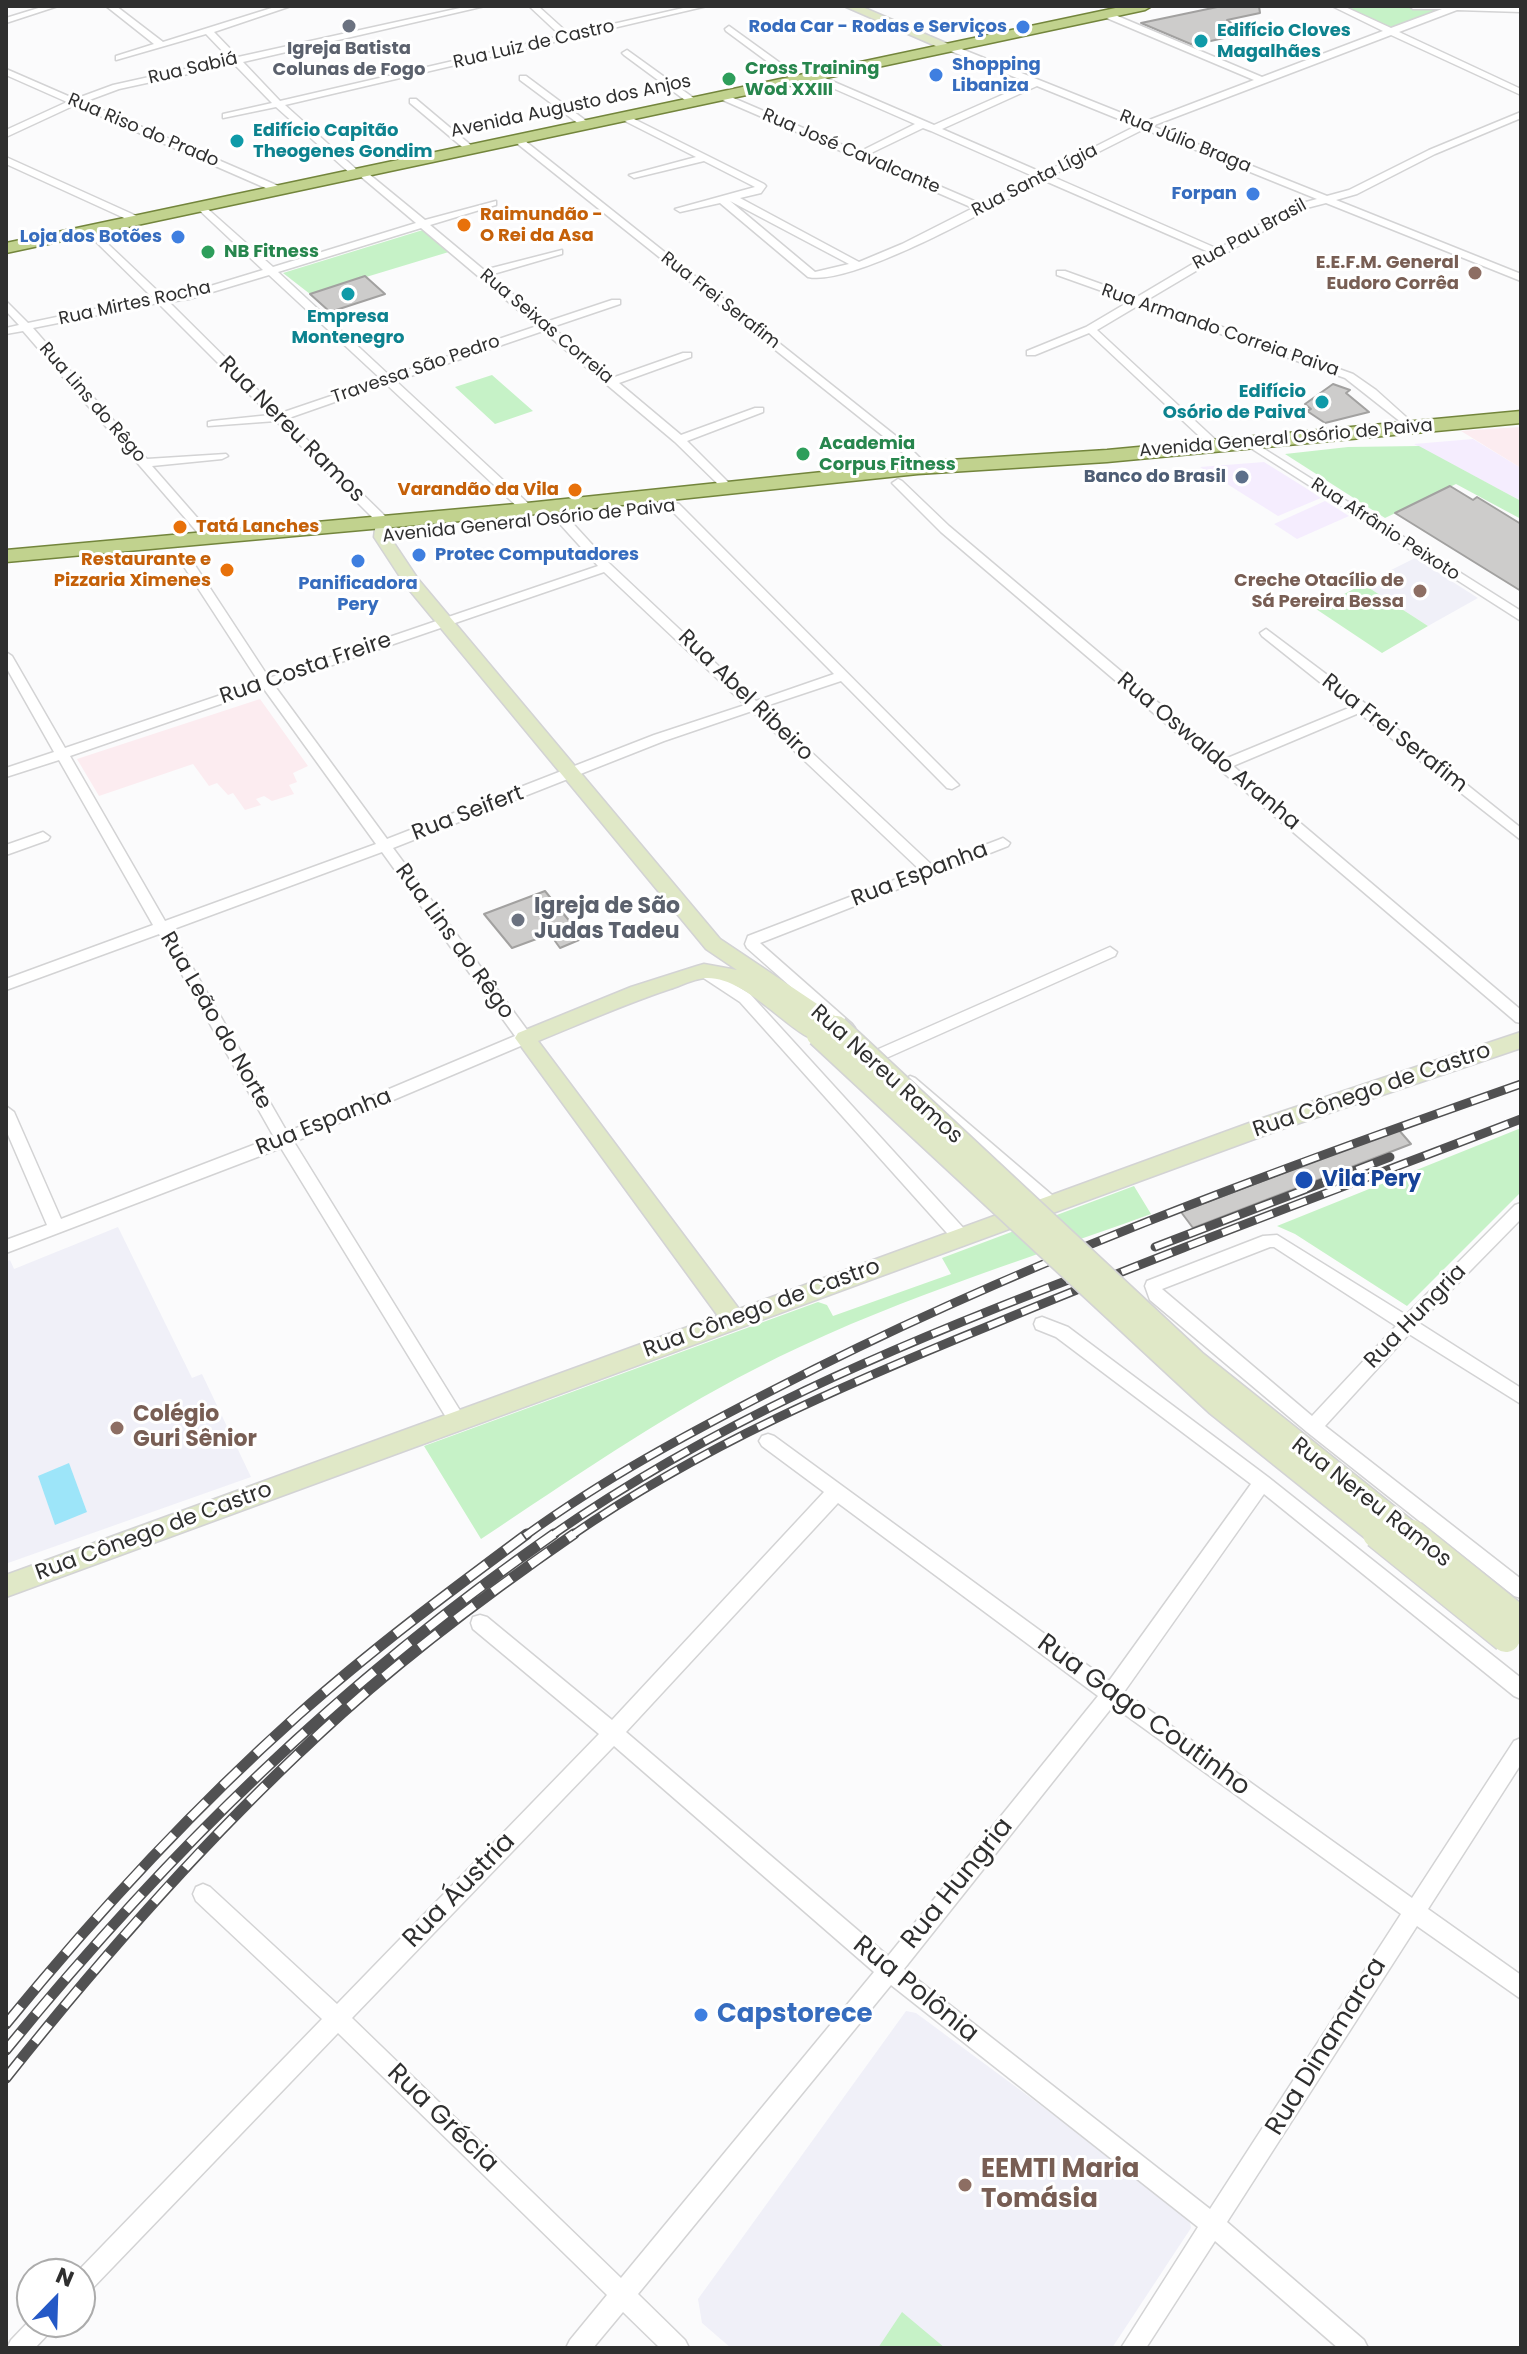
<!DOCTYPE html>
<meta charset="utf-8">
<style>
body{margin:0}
#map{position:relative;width:1527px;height:2354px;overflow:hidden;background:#fbfbfc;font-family:Poppins,sans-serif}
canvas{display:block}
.frame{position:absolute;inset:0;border:8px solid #2f2f2f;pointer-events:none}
.north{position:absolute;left:16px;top:2258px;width:80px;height:80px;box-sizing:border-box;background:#fff;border:2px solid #acacac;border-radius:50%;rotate:23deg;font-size:22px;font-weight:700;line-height:32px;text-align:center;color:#2f2f2f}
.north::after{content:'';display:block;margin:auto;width:28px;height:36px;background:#2559c6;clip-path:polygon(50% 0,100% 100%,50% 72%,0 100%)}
</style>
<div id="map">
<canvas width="1527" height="2354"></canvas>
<div class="frame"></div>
<div class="north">N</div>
</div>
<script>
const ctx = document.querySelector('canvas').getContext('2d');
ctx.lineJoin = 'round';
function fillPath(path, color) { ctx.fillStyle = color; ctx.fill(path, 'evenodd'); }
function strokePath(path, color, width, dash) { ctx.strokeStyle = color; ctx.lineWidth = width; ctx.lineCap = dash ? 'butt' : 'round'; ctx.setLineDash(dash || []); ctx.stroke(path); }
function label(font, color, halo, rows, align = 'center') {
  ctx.font = font + ' Poppins,sans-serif'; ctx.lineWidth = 6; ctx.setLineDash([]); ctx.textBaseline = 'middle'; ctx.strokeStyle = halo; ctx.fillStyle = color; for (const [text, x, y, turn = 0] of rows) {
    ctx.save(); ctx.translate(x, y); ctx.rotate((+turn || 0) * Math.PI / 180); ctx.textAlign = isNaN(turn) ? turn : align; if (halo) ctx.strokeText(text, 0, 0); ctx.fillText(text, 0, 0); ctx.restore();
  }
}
const commercial = new Path2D(`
 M1473 439 1521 468V501L1414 444Z
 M1264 462 1301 485 1321 498 1278 516 1200 467Z
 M1325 501 1349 516 1297 539 1274 524Z`);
const industrial = new Path2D(`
 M1521 427V468L1461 431 1504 428Z
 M260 699 308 766 293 773 297 782 289 785 294 794 272 801 264 796 256 799 261 805 245 810 233 793 228 795 217 783 209 786 193 764 99 796 77 759Z`);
const built = new Path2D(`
 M1415 558 1478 598 1428 626 1363 584Z
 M118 1227 192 1378 202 1374 251 1477 8 1563 6 1261 10 1260 14 1269Z
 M906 2011 916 2013 1189 2215 1191 2228 1112 2348H731L702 2323 698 2299Z`);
const green = new Path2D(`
 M1341 6 1441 9 1443 11 1391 28Z
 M426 229 452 251 310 294 283 273Z
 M492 375 533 411 495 424 455 387Z
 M1419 446 1521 501V519L1456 484 1385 518 1285 454 1348 447Z
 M1363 584 1428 626 1382 653 1316 609Z
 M1521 1128V1192L1407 1306 1295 1234 1277 1226Z
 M1134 1186 1151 1214C1019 1262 880 1304 755 1369 659 1418 570 1480 481 1539L424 1446 818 1302 827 1305 833 1316 951 1274 942 1258Z
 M902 2312 945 2348H878Z`);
const water = new Path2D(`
 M69 1463 87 1512 55 1525 38 1476Z`);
const building = new Path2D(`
 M1222 6H1259L1260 13 1227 20 1246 33 1193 45 1141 23Z
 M365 276 385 294 330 312 310 294Z
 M1333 384 1350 390 1346 393 1369 412 1325 423 1307 411 1311 409 1305 404Z
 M1450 486 1473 500 1477 497 1521 524V591L1395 513Z
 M545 891 571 923 579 940 560 948 550 934 512 948 484 914Z
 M1398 1129 1411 1144 1193 1228 1181 1212Z`);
const street = new Path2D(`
 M45 6H58L6 23V18Z
 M106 6H116L163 42 278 6H291L214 32 238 57 469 6H485L243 62 280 101 561 36 529 6H538L569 34 692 6H707L285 105 357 170H364L425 220 496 201V205L430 225 484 270 562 250V254L490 275 546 322 612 300H620V304L552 327 612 378 683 353H691V357L619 383 681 435 755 408H763V412L687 441 730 484V488H722L675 442 543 331 396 381 531 506V512H523L386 384 286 419 388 519 390 522 384 526 380 525 276 421 208 426V422L212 421 270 415 158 303 33 328 147 459 226 454 228 456 222 459 152 466 215 538 213 541H205L23 331 6 334V328L19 325 6 311V301L28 323 152 297 86 232 85 230 90 227 163 296 184 294 263 270 197 208V204L201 203 273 267 416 223 359 175H352L276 107 223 118V114L272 103 234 64 119 89 84 102 283 188V192H275L75 105 6 137V130L67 102 6 75V69L75 99 113 85 230 59 206 34 116 60V56L154 44ZM421 228 537 326 390 376 278 272ZM269 275 381 379 281 413 169 302 189 299Z
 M1332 6H1343L1391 28 1442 9H1413L1409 6H1521V12L1457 10 1399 32 1521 89V95L1391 35 1152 126 1327 196 1349 190 1429 150 1521 112V118L1435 154 1357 194 1336 200 1521 274V281L1326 203 1299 210 1147 300 1353 374 1376 390 1415 425V429L1411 430 1345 378 1139 305 1097 330 1220 444V448H1212L1089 333 1035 355H1027V351L1086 327 1130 301 1057 275V271H1065L1137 297 1211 253 1043 180C998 204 853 287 808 277L720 203 680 212 675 209 755 187 704 161 634 178 629 175 696 157 621 119V115L624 114 764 184 766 186 761 193 740 198 859 262 902 244 973 208 718 98V94H724L859 152 915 124 812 79V75H818L934 125 1029 83 946 49 944 47 949 44 1144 122 1254 80 1102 16V12H1108L1262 77 1383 31ZM1037 86 1136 126 1043 173 942 129ZM923 128 931 131 1035 177 981 204 867 155ZM1144 129 1317 199 1291 206 1218 249 1051 176ZM730 201 849 264 815 272Z
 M729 26 801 78V82H795L726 31 725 29Z
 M627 50 695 99V103H689L624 55 622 53Z
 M520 76H526L589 123V127H583L520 80Z
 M410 99H416L473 147V151H467L410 103Z
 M514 137H520L906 444 921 459 922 470H914L910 460 898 448 514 141Z
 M6 157 141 218 142 220 133 222 6 164Z
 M1250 440 1521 611V621L1246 445V441Z
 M898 479 902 481 949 526 1225 759 1351 707 1262 636 1260 633 1266 629 1366 704 1521 828V840L1359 713 1233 766 1521 1010V1023L1516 1022 941 532 892 483Z
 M675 503 679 504 959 785 952 789 947 788 841 681 763 707 932 865 998 840 1003 838 1010 843 1008 846 760 943 852 1024 855 1028 852 1032H842L747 948 745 944 748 936 920 870 752 711 664 741 393 848 533 1038 530 1042 294 1142 464 1417 467 1422 464 1427 458 1429 452 1427 281 1148 6 1253V1240L47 1225 6 1130V1106L14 1112 61 1219 274 1137 159 934 6 990V979L153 925 59 760 6 777V768L54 752 6 667V652L12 656 65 748 259 682 179 559 181 556H189L269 678 598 566 559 523V517H567L610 564 756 701 834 674 671 510V504ZM604 572 745 705 654 735 387 839 274 685ZM264 689 376 844 165 921 70 756ZM382 852 515 1036 287 1132 171 930Z
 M43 832 50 837 48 840 6 855V845Z
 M1110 947 1117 952 1115 956 884 1059 879 1061 871 1055 874 1051Z
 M704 966 750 994 967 1232 969 1237 967 1242H955L740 1002 699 975 697 971Z
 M910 1076 915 1078 1059 1201 1061 1205 1059 1209H1047L905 1086 902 1082Z
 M1521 1203V1219L1419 1323 1521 1388V1404L1409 1334 1325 1426 1521 1579V1598L1514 1596 1307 1432 1150 1300 1145 1286 1147 1281 1263 1236 1277 1235 1406 1315 1515 1205ZM1270 1247H1274L1396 1326 1312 1416 1162 1289Z
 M1042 1317 1068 1327 1268 1477 1521 1678V1699L1514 1696 1264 1494 1124 1692 1412 1898 1514 1741 1521 1738V1764L1428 1909 1521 1975V1999L1417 1926 1227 2222 1364 2340 1368 2348H1338L1215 2241 1146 2348H1121L1198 2227 891 1985 638 2294 685 2340 689 2348H660L623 2312 593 2348H566L570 2340 607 2295 338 2033 88 2293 80 2296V2274H75L322 2019 196 1901 193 1894 196 1887 203 1884 210 1887 337 2004 599 1734 473 1629 471 1623 473 1617 480 1615 487 1617 612 1720 824 1492 762 1446 759 1441 762 1436 768 1434 774 1436 1109 1681 1251 1484 1056 1337 1036 1329 1034 1324 1036 1319ZM838 1503 1098 1696 888 1956 626 1732ZM1113 1706 1401 1914 1210 2209 904 1969ZM614 1746 874 1972 621 2278 352 2018Z
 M32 2318V2322H56L52 2330 35 2348H7L11 2340Z`);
const secondary = new Path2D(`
 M844 6H860L955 47 945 50Z
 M384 517 392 522 390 537 418 579 720 939 844 1022 847 1027 844 1032 837 1034 823 1028 828 1035 825 1040C800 1048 750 975 705 978 693 979 680 986 670 989 625 1004 582 1023 538 1041L739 1309 1263 1118 1521 1032V1048L1279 1130 6 1597V1575L718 1316 515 1038 518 1033 631 987 697 966 704 964 737 970 706 949 406 586 374 537 376 522Z`);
const primary = new Path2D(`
 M1125 6H1152L1145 10 6 253V243Z
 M1521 411V423L1107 462 918 474 527 515 6 562V550L527 503 918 462 1107 450Z`);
const railFar1 = new Path2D(`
 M1155 1247 1390 1157
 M525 1536C603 1479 689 1433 775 1389 1014 1265 1268 1173 1521 1084
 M551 1536C713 1423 892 1347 1076 1277
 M571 1536C701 1446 846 1384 991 1325 1166 1252 1344 1187 1521 1119`);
const rail = new Path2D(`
 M6 2024C96 1914 192 1810 298 1715 371 1650 449 1592 527 1534
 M6 2050C172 1847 339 1684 554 1534
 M6 2078C102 1957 203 1842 316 1737 396 1662 484 1596 574 1534`);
const secondaryBridgeFar1 = new Path2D(`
 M837 1027 1195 1361 1414 1536
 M818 1035 1217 1405 1380 1536`);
const secondaryBridge = new Path2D(`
 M1377 1534 1506 1638
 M1412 1534 1519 1620`);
const markers = [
 [349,26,8,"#6b7280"],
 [1023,27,8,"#3f7fe0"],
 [1201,41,8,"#0f9aa8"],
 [936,75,8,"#3f7fe0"],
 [729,79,8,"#2e9e5b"],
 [237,141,8,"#0f9aa8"],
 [1253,194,8,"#3f7fe0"],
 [464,225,8,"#e8710a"],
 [178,237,8,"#3f7fe0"],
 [208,252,8,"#2e9e5b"],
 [1475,273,8,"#8d6e63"],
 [348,294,8,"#0f9aa8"],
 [1322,402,8,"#0f9aa8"],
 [803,454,8,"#2e9e5b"],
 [1242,477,8,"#5c6f8a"],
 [575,490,8,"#e8710a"],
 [180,527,8,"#e8710a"],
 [419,555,8,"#3f7fe0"],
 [358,561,8,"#3f7fe0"],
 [227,570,8,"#e8710a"],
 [1420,591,8,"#8d6e63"],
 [518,920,8,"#6b7280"],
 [1304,1180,10,"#1a4fb4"],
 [117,1428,8,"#8d6e63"],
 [701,2015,8,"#3f7fe0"],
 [965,2185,8,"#8d6e63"]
];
const farShopnames = [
 ["Roda Car - Rodas e Serviços",1007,27],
 ["Shopping",952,65,"left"],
 ["Libaniza",952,86,"left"],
 ["Forpan",1237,194],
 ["Loja dos Botões",162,237],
 ["Protec Computadores",435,555,"left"],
 ["Panificadora",358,584,"center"],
 ["Pery",358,605,"center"]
];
const farCulturenames = [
 ["Edifício Cloves",1217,31],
 ["Magalhães",1217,52],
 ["Edifício Capitão",253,131],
 ["Theogenes Gondim",253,152],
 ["Empresa",348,317,"center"],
 ["Montenegro",348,338,"center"],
 ["Edifício",1306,392,"right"],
 ["Osório de Paiva",1306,413,"right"]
];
const farStreetnames = [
 ["Rua Luiz de Castro",534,45,-13],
 ["Rua Sabiá",193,69,-13],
 ["Avenida Augusto dos Anjos",571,107,-12],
 ["Rua Riso do Prado",143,131,23],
 ["Rua Júlio Braga",1185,142,22],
 ["Rua José Cavalcante",851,152,23],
 ["Rua Santa Lígia",1035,181,-27],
 ["Rua Pau Brasil",1250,235,-29],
 ["Rua Frei Serafim",720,301,38],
 ["Rua Mirtes Rocha",135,304,-12],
 ["Rua Seixas Correia",546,327,40],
 ["Rua Armando Correia Paiva",1220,331,19],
 ["Travessa São Pedro",416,370,-19],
 ["Rua Lins do Rêgo",92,403,49],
 ["Avenida General Osório de Paiva",1286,439,-5],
 ["Avenida General Osório de Paiva",529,522,-6],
 ["Rua Afrânio Peixoto",1385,530,33]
];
const farWorshipnames = [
 ["Igreja Batista",349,49],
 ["Colunas de Fogo",349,70]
];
const farLeisurenames = [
 ["Cross Training",745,69],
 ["Wod XXIII",745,90],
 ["NB Fitness",224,252],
 ["Academia",819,444],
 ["Corpus Fitness",819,465]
];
const farFoodnames = [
 ["Raimundão -",480,215],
 ["O Rei da Asa",480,236],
 ["Varandão da Vila",559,490,"right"],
 ["Tatá Lanches",196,527],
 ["Restaurante e",211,560,"right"],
 ["Pizzaria Ximenes",211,581,"right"]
];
const farEducationnames = [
 ["E.E.F.M. General",1459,263],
 ["Eudoro Corrêa",1459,284],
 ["Creche Otacílio de",1404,581],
 ["Sá Pereira Bessa",1404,602]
];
const farServicenames = [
 ["Banco do Brasil",1226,477]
];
const streetNames = [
 ["Rua Nereu Ramos",291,430,45],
 ["Rua Costa Freire",306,669,-19],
 ["Rua Abel Ribeiro",745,696,44],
 ["Rua Frei Serafim",1394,734,38],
 ["Rua Oswaldo Aranha",1208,752,40],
 ["Rua Seifert",468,814,-21],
 ["Rua Espanha",920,875,-21],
 ["Rua Lins do Rêgo",454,942,54],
 ["Rua Leão do Norte",215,1021,60],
 ["Rua Nereu Ramos",886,1075,42],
 ["Rua Cônego de Castro",1372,1091,-19],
 ["Rua Espanha",324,1123,-22],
 ["Rua Cônego de Castro",762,1309,-20],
 ["Rua Hungria",1416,1317,-46],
 ["Rua Nereu Ramos",1371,1503,38],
 ["Rua Cônego de Castro",154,1532,-20]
];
const worshipNames = [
 ["Igreja de São",534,907],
 ["Judas Tadeu",534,932]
];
const transitNames = [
 ["Vila Pery",1322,1180]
];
const educationNames = [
 ["Colégio",133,1415],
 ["Guri Sênior",133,1440]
];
const nearStreetnames = [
 ["Rua Gago Coutinho",1143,1716,36],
 ["Rua Hungria",958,1884,-51],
 ["Rua Áustria",460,1891,-46],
 ["Rua Polônia",915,1990,39],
 ["Rua Dinamarca",1327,2047,-58],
 ["Rua Grécia",442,2119,44]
];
const nearShopnames = [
 ["Capstorece",717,2015]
];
const nearEducationnames = [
 ["EEMTI Maria",981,2170],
 ["Tomásia",981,2200]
];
fillPath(commercial, '#f5edfe');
fillPath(industrial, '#fcecf0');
fillPath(built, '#f0f0f8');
fillPath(green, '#c6f2c7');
fillPath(water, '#9de5f9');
fillPath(building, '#cdcccb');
strokePath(building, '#a2a1a0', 2);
strokePath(street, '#d3d3d4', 3);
strokePath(secondary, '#d3d3d4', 3);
strokePath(primary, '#73853c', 3);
fillPath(street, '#fff');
fillPath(secondary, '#e0e8c7');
fillPath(primary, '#c1d28e');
strokePath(railFar1, '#515152', 9);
strokePath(rail, '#515152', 11);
strokePath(railFar1, '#fff', 6, [18]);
strokePath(rail, '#fff', 8, [23]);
strokePath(secondaryBridgeFar1, '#d3d3d4', 25, []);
strokePath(secondaryBridge, '#d3d3d4', 31, []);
strokePath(secondaryBridgeFar1, '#e0e8c7', 22);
strokePath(secondaryBridge, '#e0e8c7', 28);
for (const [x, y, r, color] of markers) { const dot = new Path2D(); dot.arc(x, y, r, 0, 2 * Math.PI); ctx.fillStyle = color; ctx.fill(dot); strokePath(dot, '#fff', 3); }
label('bold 18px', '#366cbe', '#fff', farShopnames, 'right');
label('bold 18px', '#0d838f', '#fff', farCulturenames, 'left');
label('18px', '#2f2f2f', '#fff', farStreetnames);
label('bold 18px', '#5b616d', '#fff', farWorshipnames);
label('bold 18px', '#27864d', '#fff', farLeisurenames, 'left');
label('bold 18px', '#c56008', '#fff', farFoodnames, 'left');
label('bold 18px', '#785e54', '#fff', farEducationnames, 'right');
label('bold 18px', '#4e5e75', '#fff', farServicenames, 'right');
label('22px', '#2f2f2f', '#fff', streetNames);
label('bold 22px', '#5b616d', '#fff', worshipNames, 'left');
label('bold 22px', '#164399', '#fff', transitNames, 'left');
label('bold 22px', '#785e54', '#fff', educationNames, 'left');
label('26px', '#2f2f2f', '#fff', nearStreetnames);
label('bold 26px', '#366cbe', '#fff', nearShopnames, 'left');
label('bold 26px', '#785e54', '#fff', nearEducationnames, 'left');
</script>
